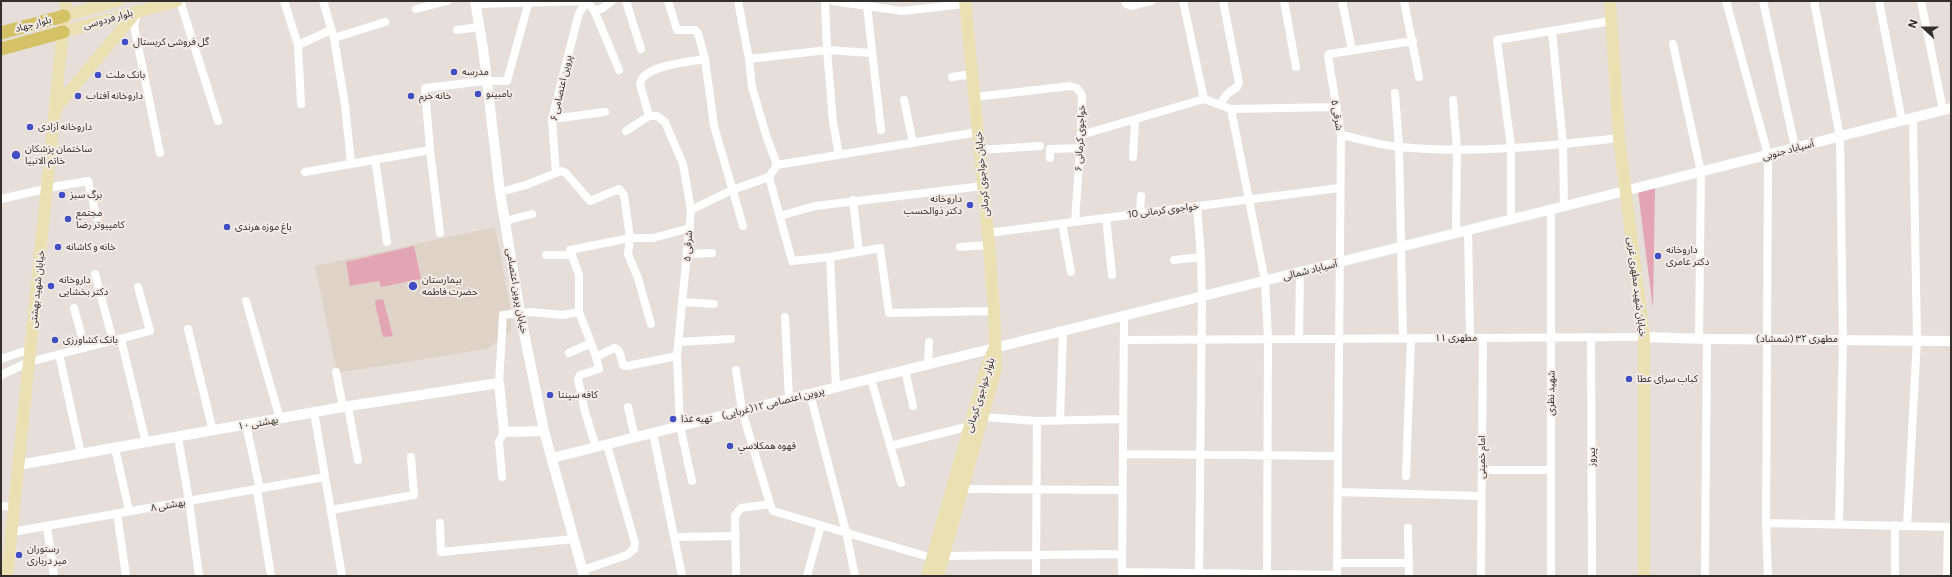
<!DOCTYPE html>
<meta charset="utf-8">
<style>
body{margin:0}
#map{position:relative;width:1952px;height:577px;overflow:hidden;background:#e6dfd9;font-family:Commissioner,sans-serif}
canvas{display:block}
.frame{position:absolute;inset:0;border:2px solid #322f2d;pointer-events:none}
.north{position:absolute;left:1904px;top:8px;width:40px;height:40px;-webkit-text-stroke:3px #f3ece6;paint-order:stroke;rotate:291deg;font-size:11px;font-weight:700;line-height:16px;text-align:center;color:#322f2d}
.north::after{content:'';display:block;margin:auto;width:14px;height:18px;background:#322f2d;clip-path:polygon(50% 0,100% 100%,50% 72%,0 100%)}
</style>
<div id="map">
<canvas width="1952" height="577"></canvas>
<div class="frame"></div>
<div class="north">N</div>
</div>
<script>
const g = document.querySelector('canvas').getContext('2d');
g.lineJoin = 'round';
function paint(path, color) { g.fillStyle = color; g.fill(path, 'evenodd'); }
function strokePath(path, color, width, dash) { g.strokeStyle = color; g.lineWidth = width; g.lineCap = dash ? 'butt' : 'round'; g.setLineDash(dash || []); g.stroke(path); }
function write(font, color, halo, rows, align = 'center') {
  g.font = font + ' Commissioner,"Noto Sans Arabic",sans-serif'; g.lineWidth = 4; g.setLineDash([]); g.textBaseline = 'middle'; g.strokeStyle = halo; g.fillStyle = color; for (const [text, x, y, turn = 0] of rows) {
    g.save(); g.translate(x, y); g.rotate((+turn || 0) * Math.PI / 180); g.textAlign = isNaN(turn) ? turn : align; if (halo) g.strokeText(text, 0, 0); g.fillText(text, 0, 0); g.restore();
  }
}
paint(new Path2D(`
 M495,227L510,305L511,331L487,349L337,373L315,266Z`), '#dfd3c8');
paint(new Path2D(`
 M1655,187L1653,309L1638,191Z
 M414,246L421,279L381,287L379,281L350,286L346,262Z
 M383,299L393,336L383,337L375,303L376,300Z`), '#e3a4b4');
strokePath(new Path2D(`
 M180,1L218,121
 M284,1L298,45L301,104
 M323,1L334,38L345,105L351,163
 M626,1L641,49
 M668,1L677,30H695L698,33L705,59L714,126L743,226
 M738,1L749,59L752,87L766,135L777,165
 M833,1L902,11L965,4
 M1125,1L1126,4L1132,6L1151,1
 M1183,1L1204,99
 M1284,1L1296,67
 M1342,1L1352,50
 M1404,1L1419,77
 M1726,1L1768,155L1766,523L1768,576
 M1763,1L1795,147
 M1814,1L1840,137L1843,339L1839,524
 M1879,1L1902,121
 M1921,1L1943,110
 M476,4L587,1
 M867,6L881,130
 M416,9L447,1
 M594,10L619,70
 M137,13L134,26L160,153
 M457,30L479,27
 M1552,31L1563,144L1564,207
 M334,38L385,22
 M1673,44L1701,172L1699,339
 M298,45L331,30
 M749,59L827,50L825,1
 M952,77L973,74
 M1395,93L1399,147L1403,338
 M975,97L1070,86L1077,88L1082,95L1081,135L1075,222
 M904,100L913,143
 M1453,100L1457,149L1456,233
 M1220,105C1224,96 1229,92 1237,87L1239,83L1223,1
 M1231,109L1265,281L1268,338L1267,576
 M552,119L605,112
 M626,131L649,116
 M1081,135L1204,99L1231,109L1337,107
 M1341,135C1360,139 1380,145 1400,147C1473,154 1548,146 1619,138
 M980,150L1040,146
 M839,155L833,122L827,50L871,53
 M1133,157L1135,120
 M1050,158V149L1080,148
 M375,159L387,242
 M305,172L430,150
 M556,173L561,171L566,173L590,201L619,189L624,195L630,238L628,254L638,278L651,324
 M769,177L792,261L830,257L880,248L889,313L994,311
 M769,177L777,165L978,132
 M500,192L526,185L556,173L552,119L579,13L587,1L594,10L601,9L612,1
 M1,199L58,186L88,181L97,219
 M853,200L859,252
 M1197,206L1201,257L1202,297L1199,576
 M691,210L732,190L769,177
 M1140,213L1141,196
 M780,216L815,206L983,186
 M1106,218L1112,275
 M1511,220V147L1497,40L1611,21
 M505,221L532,214
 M1062,223L1071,272
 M1468,230L1470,338
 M440,233L430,150L425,88L485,81H507L529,1
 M988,233L1339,188
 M960,247L989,245
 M688,254L712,253
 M546,255H572
 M830,257L836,388
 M1174,260L1201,257
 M95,274L113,341
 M246,301L280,419
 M683,302L714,304
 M74,308L85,348
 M579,312V275L570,250L630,238H653L690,228
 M785,317L789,399
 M188,329L213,431
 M1591,337L1592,576
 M1299,338L1300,272
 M121,339L146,443
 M1124,340L1644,337
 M678,342L731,339
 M591,343L596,357L599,369L580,375L578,379L585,412L596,447
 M59,354L81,454
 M596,357L614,348C621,349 621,359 623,365L627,366L677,356
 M1,359L31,349
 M928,365L929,342
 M736,370L742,411L770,504L741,508L735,516L736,576
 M905,370L913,406
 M336,372L343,407
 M1,375L29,362L150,331L138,287
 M871,379L901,483
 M499,383L503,315L530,312L563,315L579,312L591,343L569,353
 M810,394L846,532L855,576
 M348,407L358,460
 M628,407L635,438
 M314,412L342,576
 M983,417L1037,421L1123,419
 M1060,420L1063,331
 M246,425L260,489
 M653,433L682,576
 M178,437L189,501L199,576
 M890,446L970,426
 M115,448L129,511
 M1123,454L1338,456
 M1482,470H1550
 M1406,476L1411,338
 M502,477L499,442L504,432
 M692,481L680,426L677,356L691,210L683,164L665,122L657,116H649L640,84C643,65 689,62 705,59
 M963,489L1123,490
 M257,490L271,576
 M1338,492L1481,496
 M770,504L773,511L932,558
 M1,506L13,507
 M331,510L414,495L411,457
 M117,513L126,576
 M440,523L441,552L574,539
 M1766,523L1951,527
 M47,526L54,576
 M1907,526L1917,339L1913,118
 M1408,528L1409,576
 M12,532L325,477
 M674,537L736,536
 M944,556L1122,554
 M1338,563H1409
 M583,570L627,555L634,549L635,543L607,445
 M1122,572L1337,575
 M807,576L821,525
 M1036,576L1037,421
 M1122,576L1124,316
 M1337,576L1341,135L1328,56L1329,54L1413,41
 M1481,576L1483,338
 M1551,576V210
 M1705,576L1707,339
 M1895,576V525
 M1947,576L1948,527`), '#fff', 8);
strokePath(new Path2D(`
 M475,1L483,48L500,192L520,313L544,431L584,576
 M1644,337L1707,339L1951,341
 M552,458L1613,194L1951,108
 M18,465L343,407L499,383L504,432L544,431`), '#fff', 10);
strokePath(new Path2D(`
 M1610,1L1619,138L1644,337V576
 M64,16L118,1
 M63,32L177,1
 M55,109L137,11
 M7,576L66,1
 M927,576L987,366L994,349
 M938,576L996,369L994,311L989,245L965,1`), '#eae0b2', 12);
strokePath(new Path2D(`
 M1,33L64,16
 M1,49L63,32`), '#d5c166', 13);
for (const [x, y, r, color] of [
 [125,42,4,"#414fc3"],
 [454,72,4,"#414fc3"],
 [98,75,4,"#414fc3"],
 [478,94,4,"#414fc3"],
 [78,96,4,"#414fc3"],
 [411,96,4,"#414fc3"],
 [30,127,4,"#414fc3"],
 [16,155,5,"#414fc3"],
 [62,195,4,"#414fc3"],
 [970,205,4,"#414fc3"],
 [68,219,4,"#414fc3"],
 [227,227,4,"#414fc3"],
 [58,247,4,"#414fc3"],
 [1658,256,4,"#414fc3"],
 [51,286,4,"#414fc3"],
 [413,286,5,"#414fc3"],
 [55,340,4,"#414fc3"],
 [1629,379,4,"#414fc3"],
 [550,395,4,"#414fc3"],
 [673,419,4,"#414fc3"],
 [730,446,4,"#414fc3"],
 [19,555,4,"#414fc3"]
]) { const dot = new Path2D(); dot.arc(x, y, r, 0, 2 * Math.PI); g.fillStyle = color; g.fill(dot); strokePath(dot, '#f3ece6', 1.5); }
write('10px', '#322f2d', '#f3ece6', [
 ["بلوار فردوسی",108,19,-15],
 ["بلوار جهاد",33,24,-15],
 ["پروین اعتصامی ۶",561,88,-77],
 ["شرقی ۵",1337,115,81],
 ["خواجوی کرمانی ۶",1080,138,-87],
 ["آسیاباد جنوبی",1788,150,-15],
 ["خیابان خواجوی کرمانی",982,174,-95],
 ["خواجوی کرمانی 10",1163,210,-7],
 ["شرقی ۵",688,246,-86],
 ["آسیاباد شمالی",1310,270,-14],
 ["خیابان شهید مطهری غربی",1637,287,83],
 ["خیابان شهید بهشتی",37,289,-84],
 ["خیابان پروین اعتصامی",517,291,80],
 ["مطهری ۱۱",1456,338],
 ["مطهری ۳۲ (شمشاد)",1797,339],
 ["شهید نظری",1551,393,-89],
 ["بلوار خواجوی کرمانی",980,395,-73],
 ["پروین اعتصامی ۱۲(غربایی)",773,403,-14],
 ["بهشتی ۱۰",258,423,-10],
 ["امام خمینی",1482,457,-90],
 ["پیروز",1592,457,-90],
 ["بهشتی ۸",168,505,-10]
]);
write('10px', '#322f2d', '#f3ece6', [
 ["گل فروشی کریستال",133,42],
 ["مدرسه",462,72],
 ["بانک ملت",106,75],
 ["بامبینو",486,94],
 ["داروخانه آفتاب",86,96],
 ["خانه خرم",419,96],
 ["داروخانه آزادی",38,127],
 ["ساختمان پزشکان",25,149],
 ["خاتم الانبیا",25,161],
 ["برگ سبز",70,195],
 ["داروخانه",962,199,"right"],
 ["دکتر ذوالحسب",962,211,"right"],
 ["مجتمع",76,213],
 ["کامپیوتر رضا",76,225],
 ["باغ موزه هرندی",235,227],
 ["خانه و کاشانه",66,247],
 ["داروخانه",1666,250],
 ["دکتر عامری",1666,262],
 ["داروخانه",59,280],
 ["دکتر بخشایی",59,292],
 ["بیمارستان",422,280],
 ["حضرت فاطمه",422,292],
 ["بانک کشاورزی",63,340],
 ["کباب سرای عطا",1637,379],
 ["کافه سپنتا",558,395],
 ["تهیه غذا",681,419],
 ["قهوه همكلاسي",738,446],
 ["رستوران",27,549],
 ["میر درباری",27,561]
], 'left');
</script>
